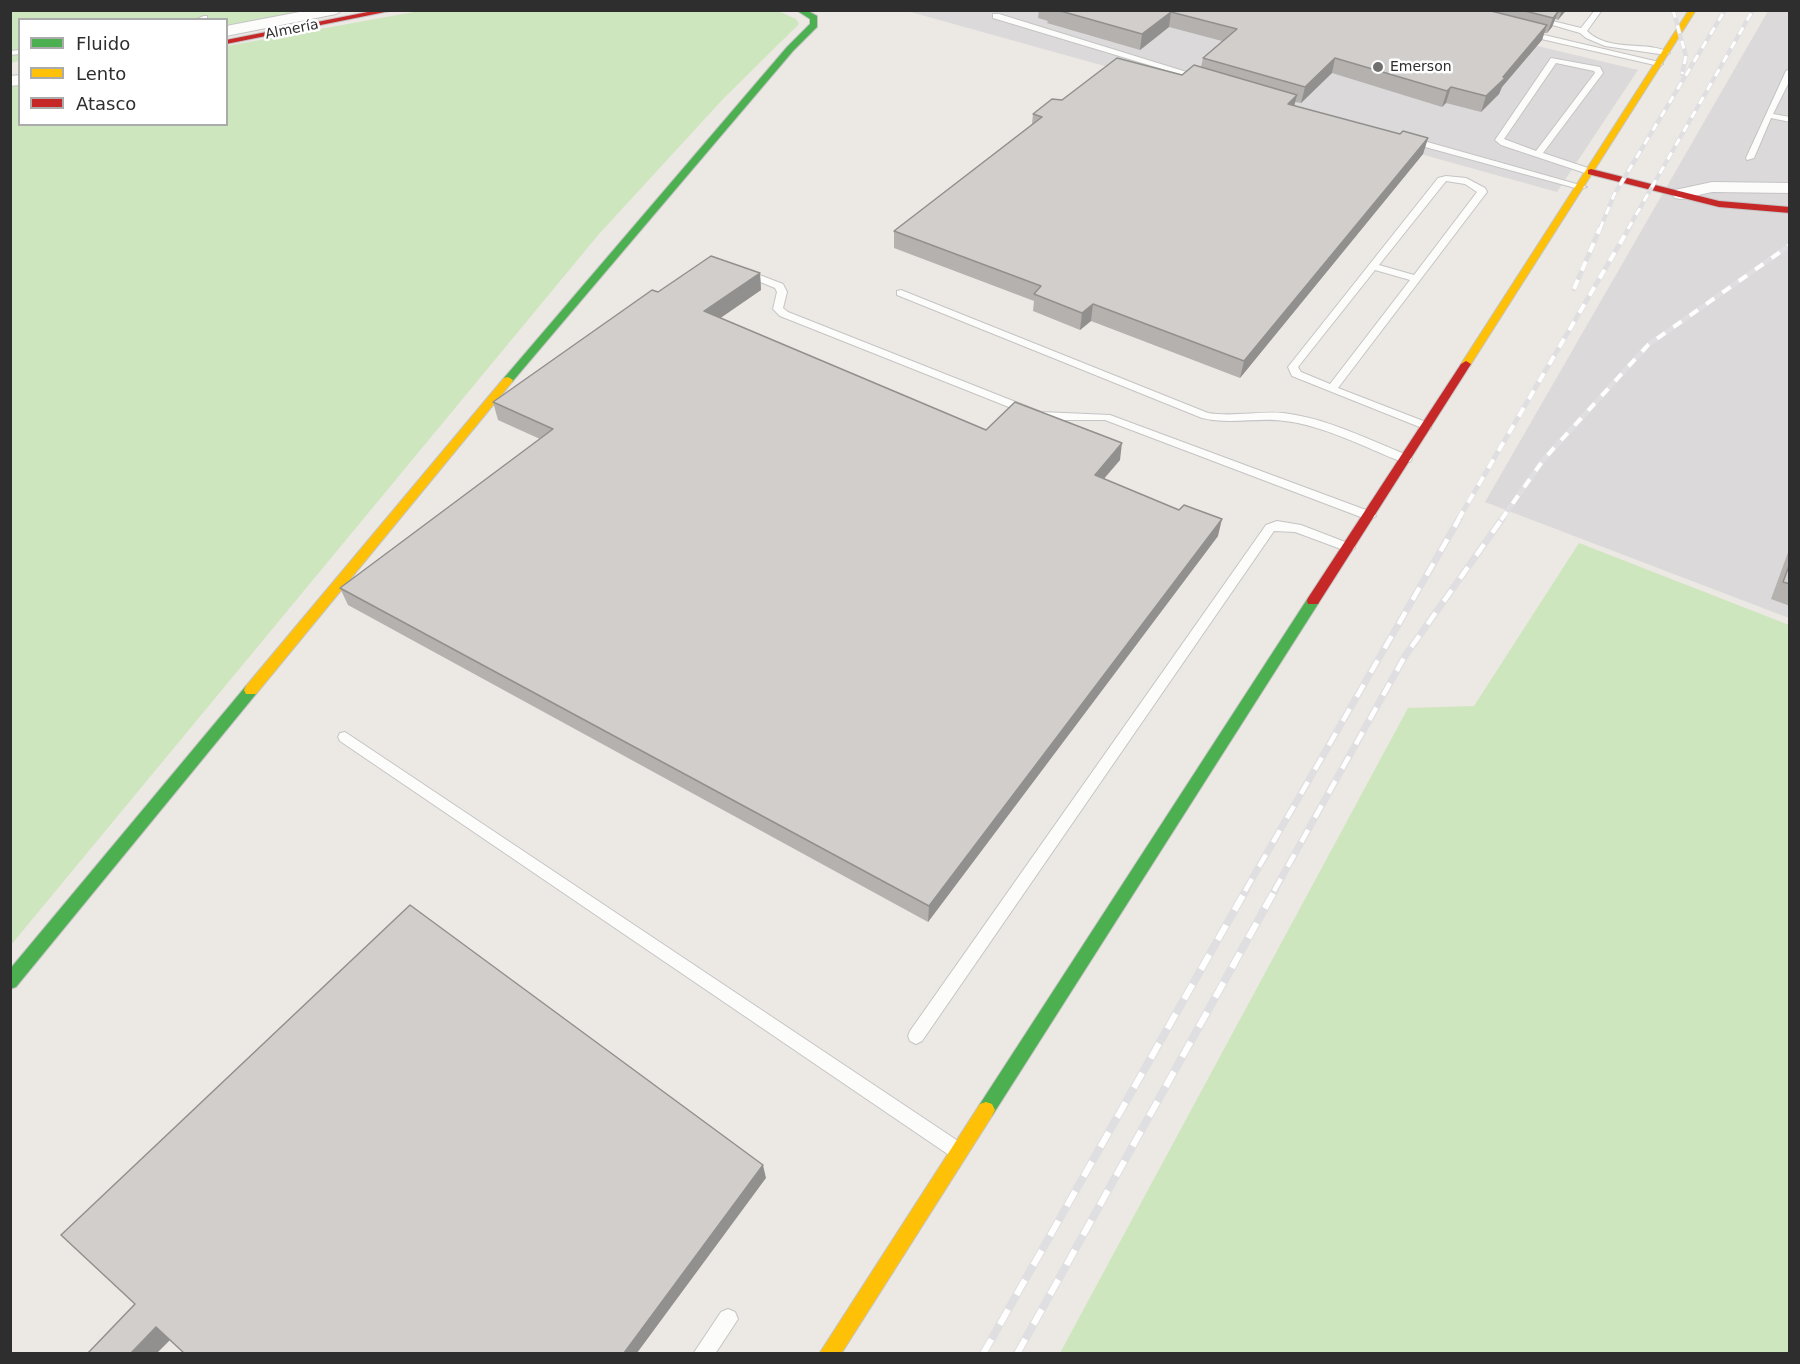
<!DOCTYPE html>
<meta charset="utf-8">
<style>
body{margin:0}
#map{position:relative;width:1800px;height:1364px;overflow:hidden;background:#ece8e4;font-family:"DejaVu Sans",sans-serif}
canvas{display:block}
.frame{position:absolute;inset:0;border:12px solid #2e2e2e;pointer-events:none}
.legend{position:absolute;left:18px;top:18px;width:210px;height:108px;box-sizing:border-box;background:#fff;border:2px solid #ababab;margin:0;padding:8px 10px;list-style:none;font-size:18px;color:#2e2e2e}
.legend li{display:flex;align-items:center;gap:12px;height:30px}
.legend b{width:30px;border:2px solid #ababab}
</style>
<div id="map">
<canvas width="1800" height="1364"></canvas>
<div class="frame"></div>
<ul class="legend">
<li><b style="height:8px;background:#4caf50"></b>Fluido</li>
<li><b style="height:8px;background:#ffc107"></b>Lento</li>
<li><b style="height:8px;background:#c62828"></b>Atasco</li>
</ul>
</div>
<script>
const g = document.querySelector('canvas').getContext('2d');
g.lineJoin = 'round';
function paint(path, color) { g.fillStyle = color; g.fill(path, 'evenodd'); }
function strokePath(path, color, width, dash) { g.strokeStyle = color; g.lineWidth = width; g.lineCap = dash ? 'butt' : 'round'; g.setLineDash(dash || []); g.stroke(path); }
function write(font, color, halo, rows, align = 'center') {
  g.font = font + ' "DejaVu Sans",sans-serif'; g.lineWidth = 5; g.setLineDash([]); g.textBaseline = 'middle'; g.strokeStyle = halo; g.fillStyle = color; for (const [text, x, y, turn = 0] of rows) {
    g.save(); g.translate(x, y); g.rotate((+turn || 0) * Math.PI / 180); g.textAlign = isNaN(turn) ? turn : align; if (halo) g.strokeText(text, 0, 0); g.fillText(text, 0, 0); g.restore();
  }
}
paint(new Path2D(`
 M907,11H1391L1638,70L1557,192Z
 M1768,11H1789V618L1485,502Z`), '#dcd9db');
paint(new Path2D(`
 M776,10L796,19L799,24L724,98L599,234L11,945V86L19,84L20,124H226L227,46L419,11Z
 M11,11H306L227,25L226,20H20L19,61L11,63Z
 M1579,543L1789,625V1353H1060L1408,708L1474,706Z`), '#cee6be');
const lane = new Path2D(`
 M1595,10H1602L1587,31C1609,53 1649,40 1670,53L1666,55L1605,46L1586,38L1580,33L1532,19L1536,17L1581,28Z
 M993,14H999L1206,78L1199,80L993,18Z
 M204,16H207V20H194Z
 M1527,31L1659,62L1663,64L1659,66L1524,35V31Z
 M20,50V54L10,55V51Z
 M1551,58L1600,67L1603,73L1543,153L1594,170V174H1588L1501,145L1495,140ZM1556,63L1594,71L1595,73L1536,151L1504,139Z
 M1790,69V80L1773,114L1790,117V122L1771,118L1754,158L1747,160L1746,158L1786,71Z
 M1407,138H1413L1587,187L1579,189L1407,142Z
 M1446,176L1466,178L1485,188L1487,192L1338,388L1431,424V428L1427,430L1292,376L1288,367L1438,178ZM1446,181L1465,184L1477,192L1414,275L1379,265ZM1375,270L1410,280L1330,384L1301,372L1298,367Z
 M744,269L783,284L787,292L783,308L788,312L1041,412L1110,415L1374,513L1376,516L1370,520L1366,519L1105,420H1047L1034,417L780,316L773,309L777,292L775,288L741,274V270Z
 M901,290L1208,413C1233,417 1258,411 1283,413C1327,418 1369,440 1410,456L1412,459L1410,462H1402C1364,447 1325,426 1285,421C1257,417 1230,425 1202,418L897,295V291Z
 M1277,521L1301,525L1353,545L1355,548L1349,552L1295,532L1274,531L922,1041L916,1044L910,1041L908,1036L910,1031L1266,525Z
 M345,732L961,1143L964,1149L961,1155L955,1158L949,1155L340,741L338,737L340,733Z
 M728,1309L735,1312L738,1319L715,1354H693L721,1312Z`);
const street = new Path2D(`
 M310,10H343L336,14L226,36V26Z
 M20,75V85L10,86V76Z
 M1712,182L1790,183V193L1712,192L1681,199L1675,198L1672,194L1675,190Z`);
const fast = new Path2D(`
 M796,10H806L817,16V27L793,51L512,382H504V378L787,47L810,24V19Z
 M1313,596L1318,598L1319,601L1318,604L992,1116L986,1118L980,1116L977,1110L980,1104L1308,598Z
 M251,685L256,686L258,690L256,694L16,987L10,989V969L246,686Z`);
const slow = new Path2D(`
 M1689,10H1696L1471,364L1470,366H1462L1461,364Z
 M508,377L513,380L512,382L256,694H246L244,690L246,686L504,378Z
 M986,1102L992,1104L995,1110L992,1116L841,1354H819L980,1104Z`);
const jam = new Path2D(`
 M378,10H395L226,44V40Z
 M1591,169L1719,201L1790,207V213L1719,207L1588,174V170Z
 M1466,361L1471,364L1318,604H1308L1307,601L1308,598L1461,364Z`);
strokePath(lane, '#c5c4c5', 2);
strokePath(street, '#c5c4c5', 2);
strokePath(fast, '#c5c4c5', 2);
strokePath(slow, '#c5c4c5', 2);
strokePath(jam, '#c5c4c5', 2);
paint(lane, '#fcfcfb');
paint(street, '#fcfcfb');
paint(fast, '#4caf50');
paint(slow, '#ffc107');
paint(jam, '#c62828');
const railFar3 = new Path2D(`
 M1673,10L1686,56L1682,74
 M1600,229L1614,195L1725,10
 M1628,229L1753,10`);
const railFar2 = new Path2D(`
 M1574,289L1600,228
 M1458,520L1629,228
 M1501,520L1544,459L1648,345L1790,245`);
const railFar1 = new Path2D(`
 M1245,891L1459,519
 M1274,891L1405,656L1502,519`);
const rail = new Path2D(`
 M983,1354L1246,890
 M1017,1354L1275,890`);
strokePath(railFar3, '#dfdfe1', 4.5);
strokePath(railFar2, '#dfdfe1', 5);
strokePath(railFar1, '#dfdfe1', 7);
strokePath(rail, '#dfdfe1', 8);
strokePath(railFar3, '#fff', 3, [8]);
strokePath(railFar2, '#fff', 4, [10]);
strokePath(railFar1, '#fff', 4.5, [14]);
strokePath(rail, '#fff', 6, [17]);
paint(new Path2D(`
 M1039,10H1575L1574,12L1566,11L1558,20L1555,19L1552,27L1547,33H1544L1542,40L1502,87L1499,94L1481,112L1446,103L1442,107L1332,73L1301,103L1295,102L1294,106L1400,134L1428,138L1423,154L1240,378L1091,321L1080,330L1033,311L1034,301L894,248V231L1032,124L1033,114L1062,100L1182,75L1201,67L1203,58L1222,41L1169,27L1140,50L1047,23L1048,21L1038,18Z
 M760,273L761,290L720,318L986,430L1120,460L1104,479L1218,536L928,922L348,605L340,588L540,439L498,420L493,402Z
 M1790,547V606L1771,599Z`), '#b4b1af');
paint(new Path2D(`
 M1562,10H1566L1558,20Z
 M1171,12L1169,27L1140,50L1142,34Z
 M1558,12L1552,27L1547,33L1553,18Z
 M1547,25L1542,40L1502,87L1499,94L1481,112L1486,96Z
 M1335,58L1332,73L1301,103L1305,87Z
 M1451,87L1446,103L1442,107L1447,91Z
 M1297,95L1293,111L1288,104Z
 M1428,138L1423,154L1240,378L1244,361Z
 M760,273L761,290L706,328L704,311Z
 M1093,304L1091,321L1080,330L1082,313Z
 M1122,443L1120,460L1092,492L1095,475Z
 M1222,519L1218,536L928,922L929,906Z
 M763,1165L766,1178L637,1353H624Z
 M156,1327L172,1338L157,1353H131Z`), '#92908e');
const building = new Path2D(`
 M1057,10H1487L1547,25L1503,77L1505,78L1486,96L1451,87L1447,91L1335,58L1305,87L1203,58L1237,29L1171,12L1142,34Z
 M1521,10H1551L1558,12L1553,18Z
 M1117,58L1182,75L1194,65L1297,95L1288,104L1400,134L1403,131L1428,138L1244,361L1093,304L1082,313L1034,294L1041,286L894,231L1042,117L1033,114L1052,99L1062,100Z
 M711,256L760,273L704,311L986,430L1015,402L1122,443L1095,475L1179,510L1184,505L1222,519L929,906L340,588L553,429L493,402L652,290L658,292Z
 M1790,563V584L1783,582Z
 M410,905L763,1165L624,1353H184L156,1327L131,1353H88L135,1304L61,1235Z`);
paint(building, '#d1cecb');
strokePath(building, '#92908e', 1.5);
for (const [x, y, r, color] of [
 [1378,67,6,"#706f6e"]
]) { const dot = new Path2D(); dot.arc(x, y, r, 0, 2 * Math.PI); g.fillStyle = color; g.fill(dot); strokePath(dot, '#fff', 2); }
write('14px', '#2e2e2e', '#fff', [
 ["Almería",292,30,-11]
]);
write('14px', '#2e2e2e', '#fff', [
 ["Emerson",1390,67]
], 'left');
</script>
